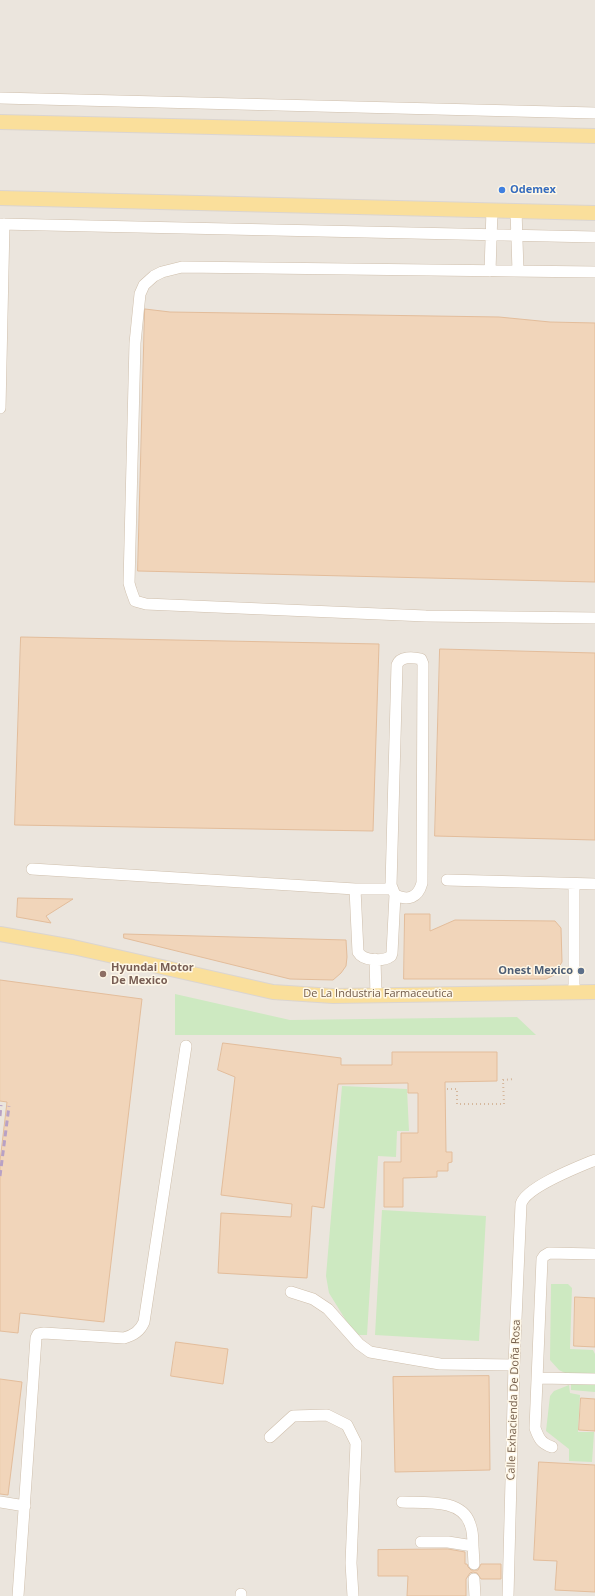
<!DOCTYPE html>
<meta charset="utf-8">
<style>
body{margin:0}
canvas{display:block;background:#fcf4e2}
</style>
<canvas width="595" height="1596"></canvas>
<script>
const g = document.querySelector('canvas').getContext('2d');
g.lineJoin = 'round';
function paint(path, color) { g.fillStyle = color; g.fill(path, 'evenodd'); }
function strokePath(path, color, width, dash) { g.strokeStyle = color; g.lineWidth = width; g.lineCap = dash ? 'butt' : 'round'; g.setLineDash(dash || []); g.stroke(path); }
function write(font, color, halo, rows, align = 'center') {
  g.font = font + ' "Open Sans",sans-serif'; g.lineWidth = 3; g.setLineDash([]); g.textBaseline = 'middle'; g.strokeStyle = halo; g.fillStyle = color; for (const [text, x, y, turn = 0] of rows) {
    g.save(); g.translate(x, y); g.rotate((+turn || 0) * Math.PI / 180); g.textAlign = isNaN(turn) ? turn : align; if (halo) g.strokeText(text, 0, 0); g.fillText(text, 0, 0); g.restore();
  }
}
paint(new Path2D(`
 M0,0H595V1596H0Z`), '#ebe5dd');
paint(new Path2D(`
 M175,994L290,1020L517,1017L536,1035H175Z
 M342,1086L407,1089L409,1131H397L396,1157L378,1156L367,1335H355L329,1293L326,1276Z
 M382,1210L486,1216L479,1341L375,1335Z
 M551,1284H568L572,1288L570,1349L593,1350L595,1354V1392L571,1390V1376L559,1370L550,1360Z
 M569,1385L570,1393L580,1395L578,1432H594L592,1462L569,1461V1449L546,1431L550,1396L554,1391Z`), '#cde9c1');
const building = new Path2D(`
 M145,309L170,312L499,317L550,322L595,323V582L138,571Z
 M21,637L379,644L373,831L15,825Z
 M440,649L595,653V840L435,836Z
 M18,898L73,899L46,916L51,923L17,917Z
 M405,914H430V931L455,920L555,921L561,928L562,962L554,975L546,979H404Z
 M124,934L346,940L347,957L346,966L341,973L333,980L290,979L124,938Z
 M0,980L142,999L104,1322L20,1313L18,1333L0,1331V1161L7,1102L0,1101Z
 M223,1043L341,1058V1065H392V1052H497V1081L445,1082L446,1152H452V1162L448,1163V1171H437V1177L403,1178V1207H384V1162H401V1133H418V1093H408V1083L338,1084L324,1208L312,1206L307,1278L218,1273L221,1213L291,1217L292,1204L221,1195L235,1077L218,1070Z
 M575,1297L595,1298V1347L574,1346Z
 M176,1342L228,1349L223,1384L171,1376Z
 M489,1376L490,1470L395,1472L393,1377Z
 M0,1379L22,1382L8,1495L0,1494Z
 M581,1398L595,1399V1431L579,1430Z
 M539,1462L595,1465V1592L555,1590L557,1561L534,1560Z
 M448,1549L465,1552V1564H467L468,1567L471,1570H478L481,1564H501V1579H481L477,1573L473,1572L470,1573L466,1579V1596H407L408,1576H378V1550Z`);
paint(building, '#f1d5ba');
strokePath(building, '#e3bd9b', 1);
const minor = new Path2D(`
 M0,98L595,113
 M516,210L518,271
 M0,224L595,237
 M490,271L492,210
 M595,272L182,267L162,272L154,276L144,285L140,294L135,343L129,583L131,590L135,601L146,604L426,616L595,618
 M0,408L4,224
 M32,869L355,889
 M447,880L595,884
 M574,884V991
 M392,889H355L358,952C363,961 383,962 391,956L392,953L395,895L391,885L397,665C400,656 413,657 421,659L423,664L422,883C418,898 408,901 395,895
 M375,959L376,995
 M291,1292L313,1299L328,1309L359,1344L370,1352L440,1364L514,1365
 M538,1378L595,1379
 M270,1437L293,1416L327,1415L347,1425L356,1443L351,1563L353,1596
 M552,1447C541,1443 539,1439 535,1428L542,1259L544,1256L549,1253L595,1254
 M0,1502L25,1506
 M402,1502C423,1503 462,1498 470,1524C473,1531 473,1538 473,1546L448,1542H421
 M473,1546L474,1564
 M474,1579L475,1596
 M241,1594V1596
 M18,1596L36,1338L38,1334L44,1333L124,1338C134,1335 140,1331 144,1322L186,1046
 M508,1596L514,1365L521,1204C526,1187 578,1167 595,1160`);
const major = new Path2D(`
 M0,122L595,136
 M0,198L595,213
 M0,934L73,947L273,992L333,996L595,992`);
strokePath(minor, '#cfbfac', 12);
strokePath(major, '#dbd5d0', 16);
strokePath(new Path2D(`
 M447,1089H457V1104H504L503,1080L514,1079`), '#d5b89d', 2, [1, 3]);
strokePath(minor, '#fff', 11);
strokePath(major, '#fadf9b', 14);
strokePath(new Path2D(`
 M0,1116L1,1105
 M0,1176L9,1106`), '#b8a1c5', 3, [6, 4]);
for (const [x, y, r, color] of [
 [502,190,4,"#3f7fe0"],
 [581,971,4,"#5c6f8a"],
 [103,974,4,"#8d6e63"]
]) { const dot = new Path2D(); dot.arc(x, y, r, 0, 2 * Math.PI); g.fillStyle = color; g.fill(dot); strokePath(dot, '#fff8e8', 1.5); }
write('bold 11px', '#366cbe', '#fff8e8', [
 ["Odemex",510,190]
], 'left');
write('bold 11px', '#785e54', '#fff8e8', [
 ["Hyundai Motor",111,968],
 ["De Mexico",111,981]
], 'left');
write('bold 11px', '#4e5e75', '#fff8e8', [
 ["Onest Mexico",573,971]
], 'right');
write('11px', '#735c49', '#fff8e8', [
 ["De La Industria Farmaceutica",378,994],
 ["Calle Exhacienda De Doña Rosa",514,1400,-88]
]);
</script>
